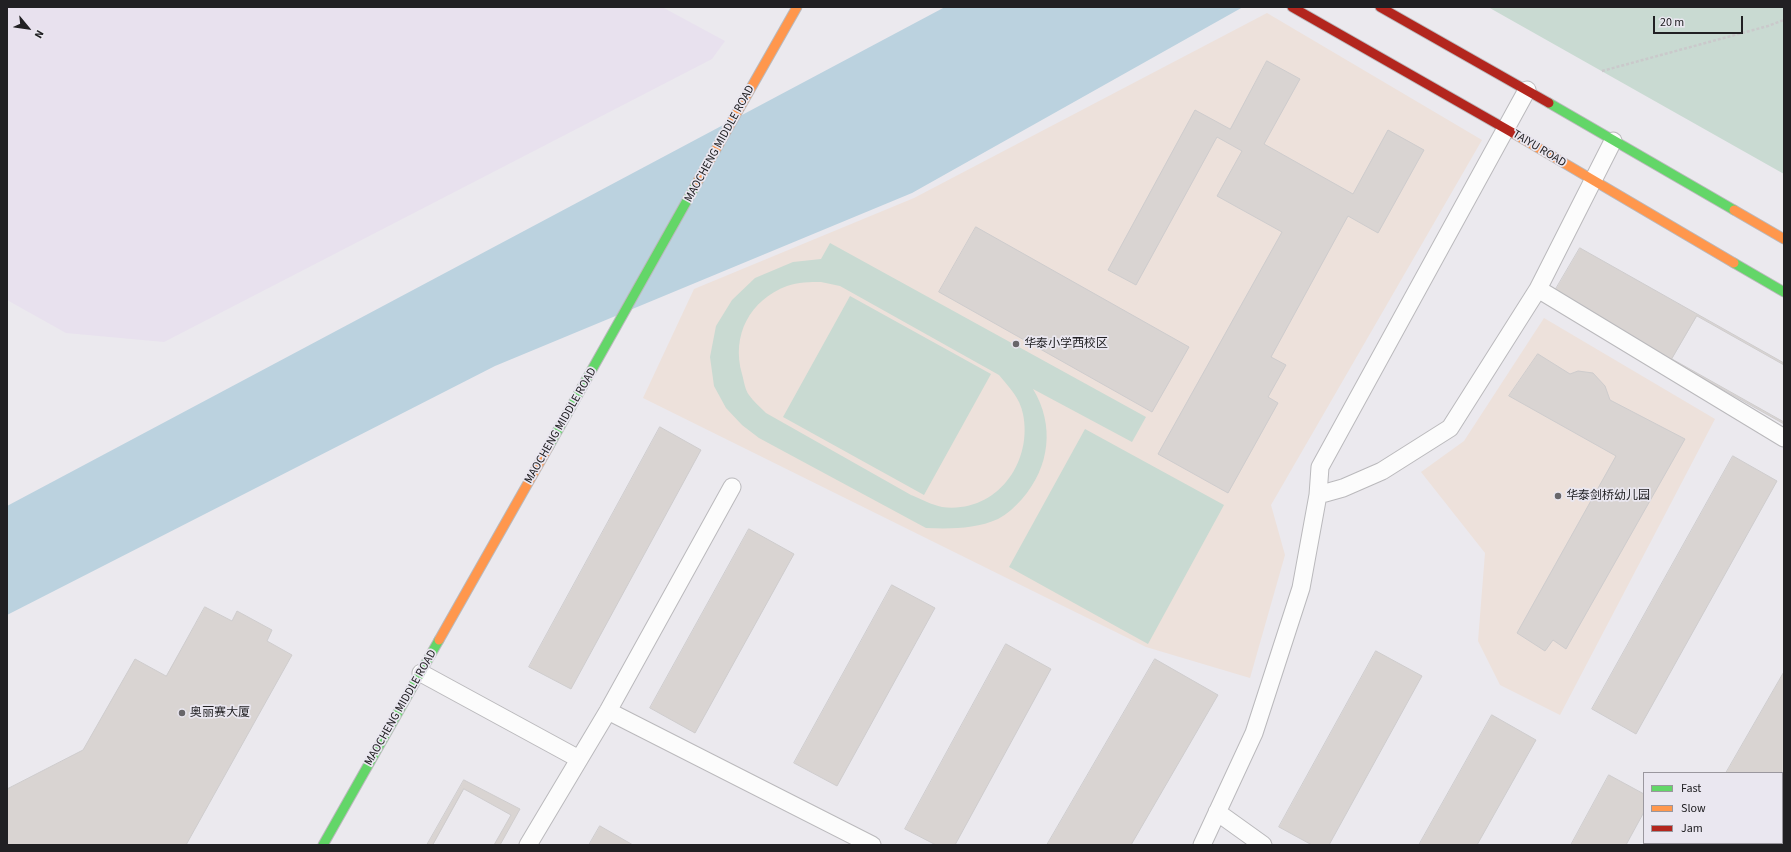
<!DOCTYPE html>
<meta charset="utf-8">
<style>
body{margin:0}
#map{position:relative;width:1791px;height:852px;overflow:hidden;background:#ebe9ee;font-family:"Source Sans 3",sans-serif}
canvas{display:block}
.frame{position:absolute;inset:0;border:8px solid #212023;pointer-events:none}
.legend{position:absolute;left:1643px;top:772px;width:140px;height:72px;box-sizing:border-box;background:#eae7f0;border:1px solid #9a979e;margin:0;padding:5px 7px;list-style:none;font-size:12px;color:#212023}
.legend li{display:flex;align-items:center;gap:8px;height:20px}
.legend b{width:20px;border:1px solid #9a979e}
.north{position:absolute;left:8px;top:8px;width:40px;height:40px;-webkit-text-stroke:3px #eae7f0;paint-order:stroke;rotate:119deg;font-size:11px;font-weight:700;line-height:16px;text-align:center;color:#212023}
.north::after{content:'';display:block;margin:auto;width:14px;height:18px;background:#212023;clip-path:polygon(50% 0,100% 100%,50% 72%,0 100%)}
.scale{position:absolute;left:1653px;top:16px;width:90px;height:18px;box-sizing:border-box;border:2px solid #212023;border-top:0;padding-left:5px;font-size:12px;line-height:14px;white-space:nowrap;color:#212023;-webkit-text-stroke:3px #eae7f0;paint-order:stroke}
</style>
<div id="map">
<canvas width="1791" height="852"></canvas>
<div class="frame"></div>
<ul class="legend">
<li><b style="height:5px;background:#63d668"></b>Fast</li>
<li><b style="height:5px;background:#ff974d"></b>Slow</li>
<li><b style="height:5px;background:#b3261e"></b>Jam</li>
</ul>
<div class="north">N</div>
<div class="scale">20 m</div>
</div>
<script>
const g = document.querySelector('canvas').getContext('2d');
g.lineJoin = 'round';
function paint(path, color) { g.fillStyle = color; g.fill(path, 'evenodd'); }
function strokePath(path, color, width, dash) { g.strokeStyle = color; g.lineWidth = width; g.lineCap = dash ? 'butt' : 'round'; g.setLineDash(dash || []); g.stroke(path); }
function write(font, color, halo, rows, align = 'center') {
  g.font = font + ' "Source Sans 3","Noto Sans SC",sans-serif'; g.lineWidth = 3.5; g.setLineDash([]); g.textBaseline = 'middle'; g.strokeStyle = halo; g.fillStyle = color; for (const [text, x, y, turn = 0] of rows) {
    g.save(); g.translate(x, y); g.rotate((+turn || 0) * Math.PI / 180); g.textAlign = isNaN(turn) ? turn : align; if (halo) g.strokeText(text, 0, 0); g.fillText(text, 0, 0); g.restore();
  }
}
paint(new Path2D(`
 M7,7H662L725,41L712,59L164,342L66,333L7,300Z`), '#e8e1ee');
paint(new Path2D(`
 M1267,13L1482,140L1271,505L1285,555L1250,678L1146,647L643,398L694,289L914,198Z
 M1544,318L1715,419L1560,715L1500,685L1478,641L1485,553L1421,472L1464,441Z`), '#ede1db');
paint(new Path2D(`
 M1488,7H1784V174Z
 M830,243L1146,417L1132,442L1033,389C1055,425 1050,467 1022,499C1015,507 1007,514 998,519C976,529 950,529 926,528L759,438L742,425L726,408L714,386L710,357L716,326L732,300L755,278L793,262L821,259ZM821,282L840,286L999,375C1009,387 1020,398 1023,414C1033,463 996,514 942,507C932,505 921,499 911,495L766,413C760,407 753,401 749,395C745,390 744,381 742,374C731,335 750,300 787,286C798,282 810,282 821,282Z
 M850,296L991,374L924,495L783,417Z
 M1085,429L1224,505L1148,644L1009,567Z`), '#c9dad2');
paint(new Path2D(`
 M945,7H1243L912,193L495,366L7,615V506Z`), '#bbd2df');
const building = new Path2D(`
 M1267,61L1300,79L1264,144L1353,194L1388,130L1424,150L1378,233L1348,216L1271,357L1286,365L1268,397L1278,403L1228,493L1158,454L1282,232L1217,196L1242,151L1217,137L1136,285L1108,270L1195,110L1230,129Z
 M976,227L1189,347L1152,412L939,292Z
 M1580,248L1784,363V424L1553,294Z
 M1697,316L1784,365V422L1672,359Z
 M1538,354L1570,374L1578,371L1593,373L1605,386L1610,400L1685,439L1566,649L1553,640L1545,651L1517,633L1616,456L1509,396Z
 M660,427L701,450L571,689L529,667Z
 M1733,456L1777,481L1636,734L1592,709Z
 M749,529L794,554L695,733L650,708Z
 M892,585L935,608L837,786L794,763Z
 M205,607L232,621L237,611L272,630L267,641L292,655L186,845H7V789L83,750L135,659L166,676Z
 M1006,644L1051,669L955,845H936L905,829Z
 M1376,651L1422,676L1329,845H1312L1279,827Z
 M1155,659L1218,695L1131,845H1047Z
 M1784,672V775L1782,779V773H1726Z
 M1492,715L1536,740L1477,845H1419Z
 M1609,775L1644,794V812L1626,845H1571Z
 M464,780L520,809L500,845H427Z
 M464,789L511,815L494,845H433Z
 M600,826L633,845H589Z
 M1721,843H1734L1738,845H1720Z`);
paint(building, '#d9d4d2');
strokePath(building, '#cecccd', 1);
const lane = new Path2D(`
 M1527,90L1320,467L1318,495L1343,488L1382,471L1450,428L1538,289L1784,438
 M1538,289L1613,141
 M421,673L579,759
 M608,711L872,845
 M1217,812L1263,845
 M528,845L608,711L732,487
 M1202,845L1254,733L1301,588L1318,495`);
const fast = new Path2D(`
 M1549,103L1734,210
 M1734,263L1784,292
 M549,446L698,181
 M323,845L439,640`);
const slow = new Path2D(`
 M1513,133L1734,263
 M698,181L797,7
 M1734,210L1784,239
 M439,640L549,446`);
const jam = new Path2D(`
 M1292,7L1513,133
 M1380,7L1549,103`);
strokePath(lane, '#bab9bc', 19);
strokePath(fast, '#bab9bc', 11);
strokePath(slow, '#bab9bc', 11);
strokePath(jam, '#bab9bc', 11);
strokePath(new Path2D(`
 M1602,71L1768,26L1784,20`), '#cac9cb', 2.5, [3, 2]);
strokePath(lane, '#fcfcfc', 17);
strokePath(fast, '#63d668', 9);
strokePath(slow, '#ff974d', 9);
strokePath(jam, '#b3261e', 9);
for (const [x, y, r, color] of [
 [1016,344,4,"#68666a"],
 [1558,496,4,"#68666a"],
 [182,713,4,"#68666a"]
]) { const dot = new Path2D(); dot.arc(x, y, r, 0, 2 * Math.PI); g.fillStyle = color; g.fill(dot); strokePath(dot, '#eae7f0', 1.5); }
write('12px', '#212023', '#eae7f0', [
 ["MAOCHENG MIDDLE ROAD",720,144,-61],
 ["TAIYU ROAD",1539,149,31],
 ["MAOCHENG MIDDLE ROAD",561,426,-60],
 ["MAOCHENG MIDDLE ROAD",401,708,-60]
]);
write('12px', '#212023', '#eae7f0', [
 ["华泰小学西校区",1024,344],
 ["华泰剑桥幼儿园",1566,496],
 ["奥丽赛大厦",190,713]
], 'left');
</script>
